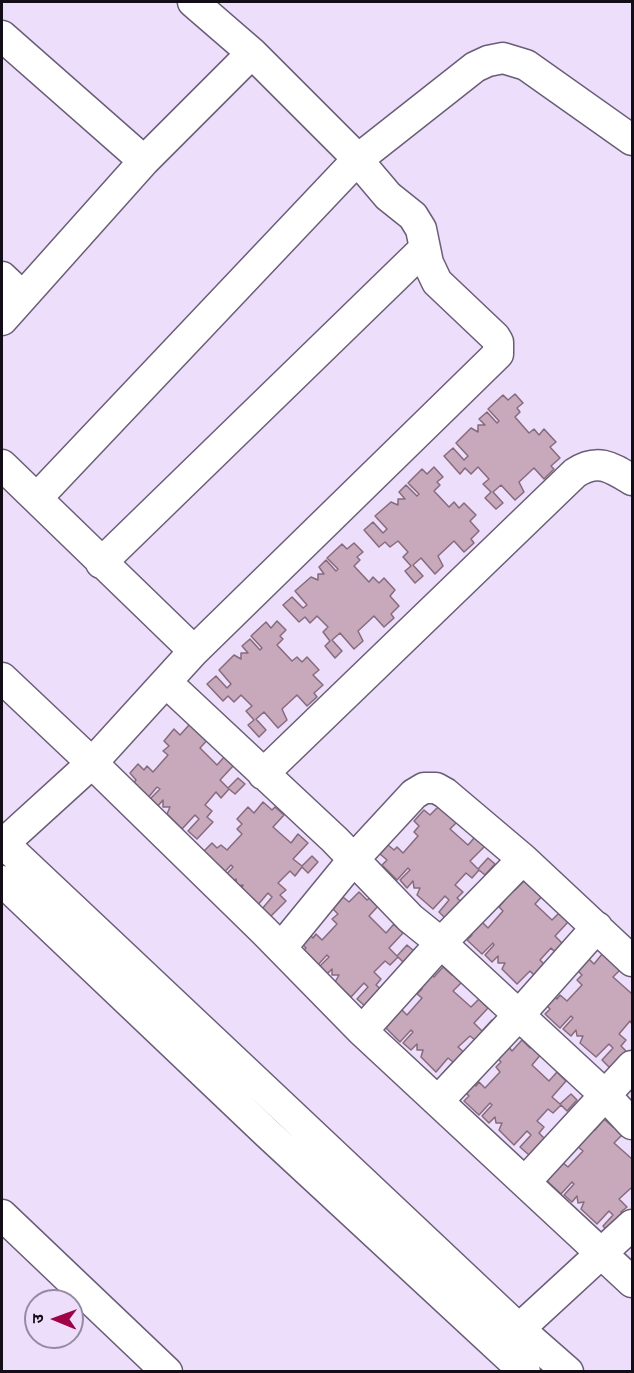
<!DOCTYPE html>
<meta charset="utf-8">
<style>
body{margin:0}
#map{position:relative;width:634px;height:1373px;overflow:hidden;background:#eddefb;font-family:Signika,"Noto Sans Devanagari",sans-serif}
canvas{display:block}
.frame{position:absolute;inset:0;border:3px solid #120d17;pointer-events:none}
.north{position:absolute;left:24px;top:1289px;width:60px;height:60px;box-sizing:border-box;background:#eddefb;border:2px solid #958aa0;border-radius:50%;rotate:271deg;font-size:16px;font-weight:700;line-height:24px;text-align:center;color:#120d17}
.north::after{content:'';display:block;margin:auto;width:21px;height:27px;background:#9f0246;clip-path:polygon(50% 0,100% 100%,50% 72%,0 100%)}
</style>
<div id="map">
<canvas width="634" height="1373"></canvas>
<div class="frame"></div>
<div class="north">उ</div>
</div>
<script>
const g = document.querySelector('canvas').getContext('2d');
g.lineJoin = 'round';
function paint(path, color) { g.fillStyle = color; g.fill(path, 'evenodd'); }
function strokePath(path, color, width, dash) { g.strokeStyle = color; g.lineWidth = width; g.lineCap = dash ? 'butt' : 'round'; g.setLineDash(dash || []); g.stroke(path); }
const building = new Path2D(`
 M515,394L523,403L517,408L520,412L515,417L529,433L534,429L539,435L544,429L556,442L550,447L560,458L551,466L554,469L544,479L534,468L519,482L524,492L515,500L501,485L493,492L503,503L496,509L485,498L491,492L483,484L489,479L478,467L471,474L465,468L460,474L444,456L453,448L464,460L468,456L456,443L471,428L478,432V425H485L479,419L487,412L497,423L499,421L488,409L503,395L508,400Z
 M434,467L443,477L437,482L440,485L434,491L449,507L454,502L459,508L464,503L476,515L470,521L479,531L471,539L474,543L464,552L454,541L438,556L443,566L435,574L421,558L413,565L423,576L415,583L405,571L411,566L403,557L408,552L398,541L390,547L385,542L379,547L364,530L373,522L383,533L387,529L375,516L391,502L398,505V499H405L399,492L406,485L417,496L419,494L408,483L422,469L427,474Z
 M354,543L363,552L357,557L360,560L354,566L369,582L373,577L379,583L384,578L395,590L390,596L399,606L391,614L394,618L384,627L374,616L358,631L363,641L354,649L340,633L332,640L342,651L335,658L325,646L330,641L323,632L328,627L317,616L310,623L305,617L299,622L283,605L292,597L303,608L307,605L295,591L311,577L318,580V574H324L319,567L326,560L336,571L338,569L327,558L342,544L347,549Z
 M277,621L286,630L280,636L283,639L277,645L292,661L297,657L302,662L307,657L319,670L313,675L323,685L314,693L317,697L307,706L297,695L282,709L287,720L278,728L264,712L256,719L266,730L259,737L248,725L254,720L246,711L252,706L241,695L234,702L228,696L223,701L207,684L216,676L227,688L231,684L219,670L234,655L241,659V653H248L242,646L250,639L260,650L262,648L251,636L266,622L271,628Z
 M190,724L210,737L200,748L217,765L225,756L234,765L220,780L228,788L238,778L245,784L235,794L229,789L221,798L216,792L205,805L212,811L207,817L213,822L197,839L188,831L199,819L195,815L182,829L167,814L170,807H163V800L157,807L149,800L160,789L157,787L147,799L132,785L136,780L130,773L138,764L144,770L147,766L153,772L168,755L163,751L169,746L164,741L174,729L180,735Z
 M263,802L272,810L275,807L284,815L273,827L291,843L298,834L308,843L293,859L302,866L312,856L318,862L308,873L302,867L295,876L290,871L278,883L286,890L280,895L286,901L270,917L262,909L272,897L268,893L256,907L240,892L243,885L237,886L236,879L230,885L223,878L233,867L231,865L220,877L203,852L212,843L217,848L221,845L227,850L242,834L237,829L242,824L237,819L248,807L254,813Z
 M440,805L461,818L450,829L468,845L475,837L485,846L470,861L478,869L488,858L495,864L485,875L479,870L472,878L466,873L455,885L463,892L457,898L463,903L447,920L439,912L449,900L445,896L433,909L417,895L420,888H414L413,881L407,888L400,880L410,870L408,868L397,880L382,865L387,860L380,854L388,845L394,850L397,847L403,853L418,836L414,832L419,826L414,821L424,810L430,815Z
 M525,880L545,893L535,904L552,920L560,912L569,921L555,936L563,944L556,953L551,948L540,960L547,967L532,995L523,987L534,975L530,971L517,984L502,969L505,963H498V956L492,962L485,955L494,945L493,943L482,954L467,940L472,935L465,929L482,922L488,928L503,911L499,907L504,901L499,896L509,885L515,890Z
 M359,892L367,900L371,897L379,905L369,916L386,933L394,924L403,933L389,948L397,956L407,945L414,951L404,963L398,957L390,965L385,961L374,972L381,979L376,985L382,990L366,1007L357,999L368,987L364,983L351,997L335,982L339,975H332V969L326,975L318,968L329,957L327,955L316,967L301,953L306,948L299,941L307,932L313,938L316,934L322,940L337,924L332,919L338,914L333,909L343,897L349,902Z
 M603,953L624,966L613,977L631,993L632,992V1024L630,1021L619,1034L626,1040L621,1046L626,1051L610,1068L602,1060L613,1048L609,1044L596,1057L580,1043L583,1036H577L576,1030L571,1036L563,1029L573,1018L571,1016L560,1028L545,1014L550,1009L543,1002L552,993L557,999L560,995L567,1001L582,985L577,980L582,975L577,970L588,958L594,964Z
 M443,967L452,975L455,971L464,980L453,991L471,1007L479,999L488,1008L474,1023L482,1031L492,1020L499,1026L475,1040L470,1036L458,1047L466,1054L451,1082L442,1074L453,1062L448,1058L436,1072L421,1057L423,1050H417V1044L411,1050L403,1043L413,1032L411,1030L400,1042L386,1028L390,1023L384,1016L401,1009L407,1015L422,998L417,994L422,989L417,983L428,972L434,977Z
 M522,1040L530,1048L534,1045L542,1053L532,1065L549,1081L557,1072L566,1081L552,1097L560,1104L571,1094L577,1100L567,1111L561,1105L553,1113L548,1109L537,1121L544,1127L539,1133L545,1139L529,1155L520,1147L531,1135L527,1131L514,1145L499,1130L502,1123H496L495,1117L489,1123L482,1116L492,1105L490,1103L479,1115L464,1101L469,1096L462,1089L470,1080L476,1086L479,1082L485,1088L500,1072L496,1067L501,1062L496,1057L507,1045L512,1051Z
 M604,1119L613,1127L616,1124L625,1132L614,1143L632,1159V1190L631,1188L619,1199L627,1207L621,1212L627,1218L611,1235L603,1226L613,1215L609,1211L597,1224L581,1209L584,1202L578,1203L577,1196L572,1202L564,1195L574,1184L572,1182L561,1194L546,1180L562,1162L568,1167L583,1151L578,1147L589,1124L595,1130Z`);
paint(building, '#c7a9bb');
strokePath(building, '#866b7c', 1.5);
const minor = new Path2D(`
 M2,36L144,161
 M2,277L22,296
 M2,320L144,161L252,53
 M2,465L194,651
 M37,498L357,160L475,67L488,61L503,58L526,65L632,140
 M101,563L424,249
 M2,678L92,763L264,931L362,1031L632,1282
 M167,683L335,840L410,918L441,943L605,1095L632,1124
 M263,774L575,473C598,458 611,467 632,480
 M2,842L519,1329L568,1372
 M3,844L92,763L194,651L498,354V342L495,337L437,282L428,263L421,229L413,216L388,196L349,150L252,53L193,2
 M2,881L268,1134L525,1372
 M281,948L353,860L414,794L424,788H436L445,793L523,859L632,961
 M362,1031L441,943L523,859
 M438,1101L518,1016L597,927
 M525,1182L632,1066
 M2,1215L167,1372
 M519,1329L632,1225`);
strokePath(minor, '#6a5d76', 33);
strokePath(minor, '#fff', 30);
</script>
